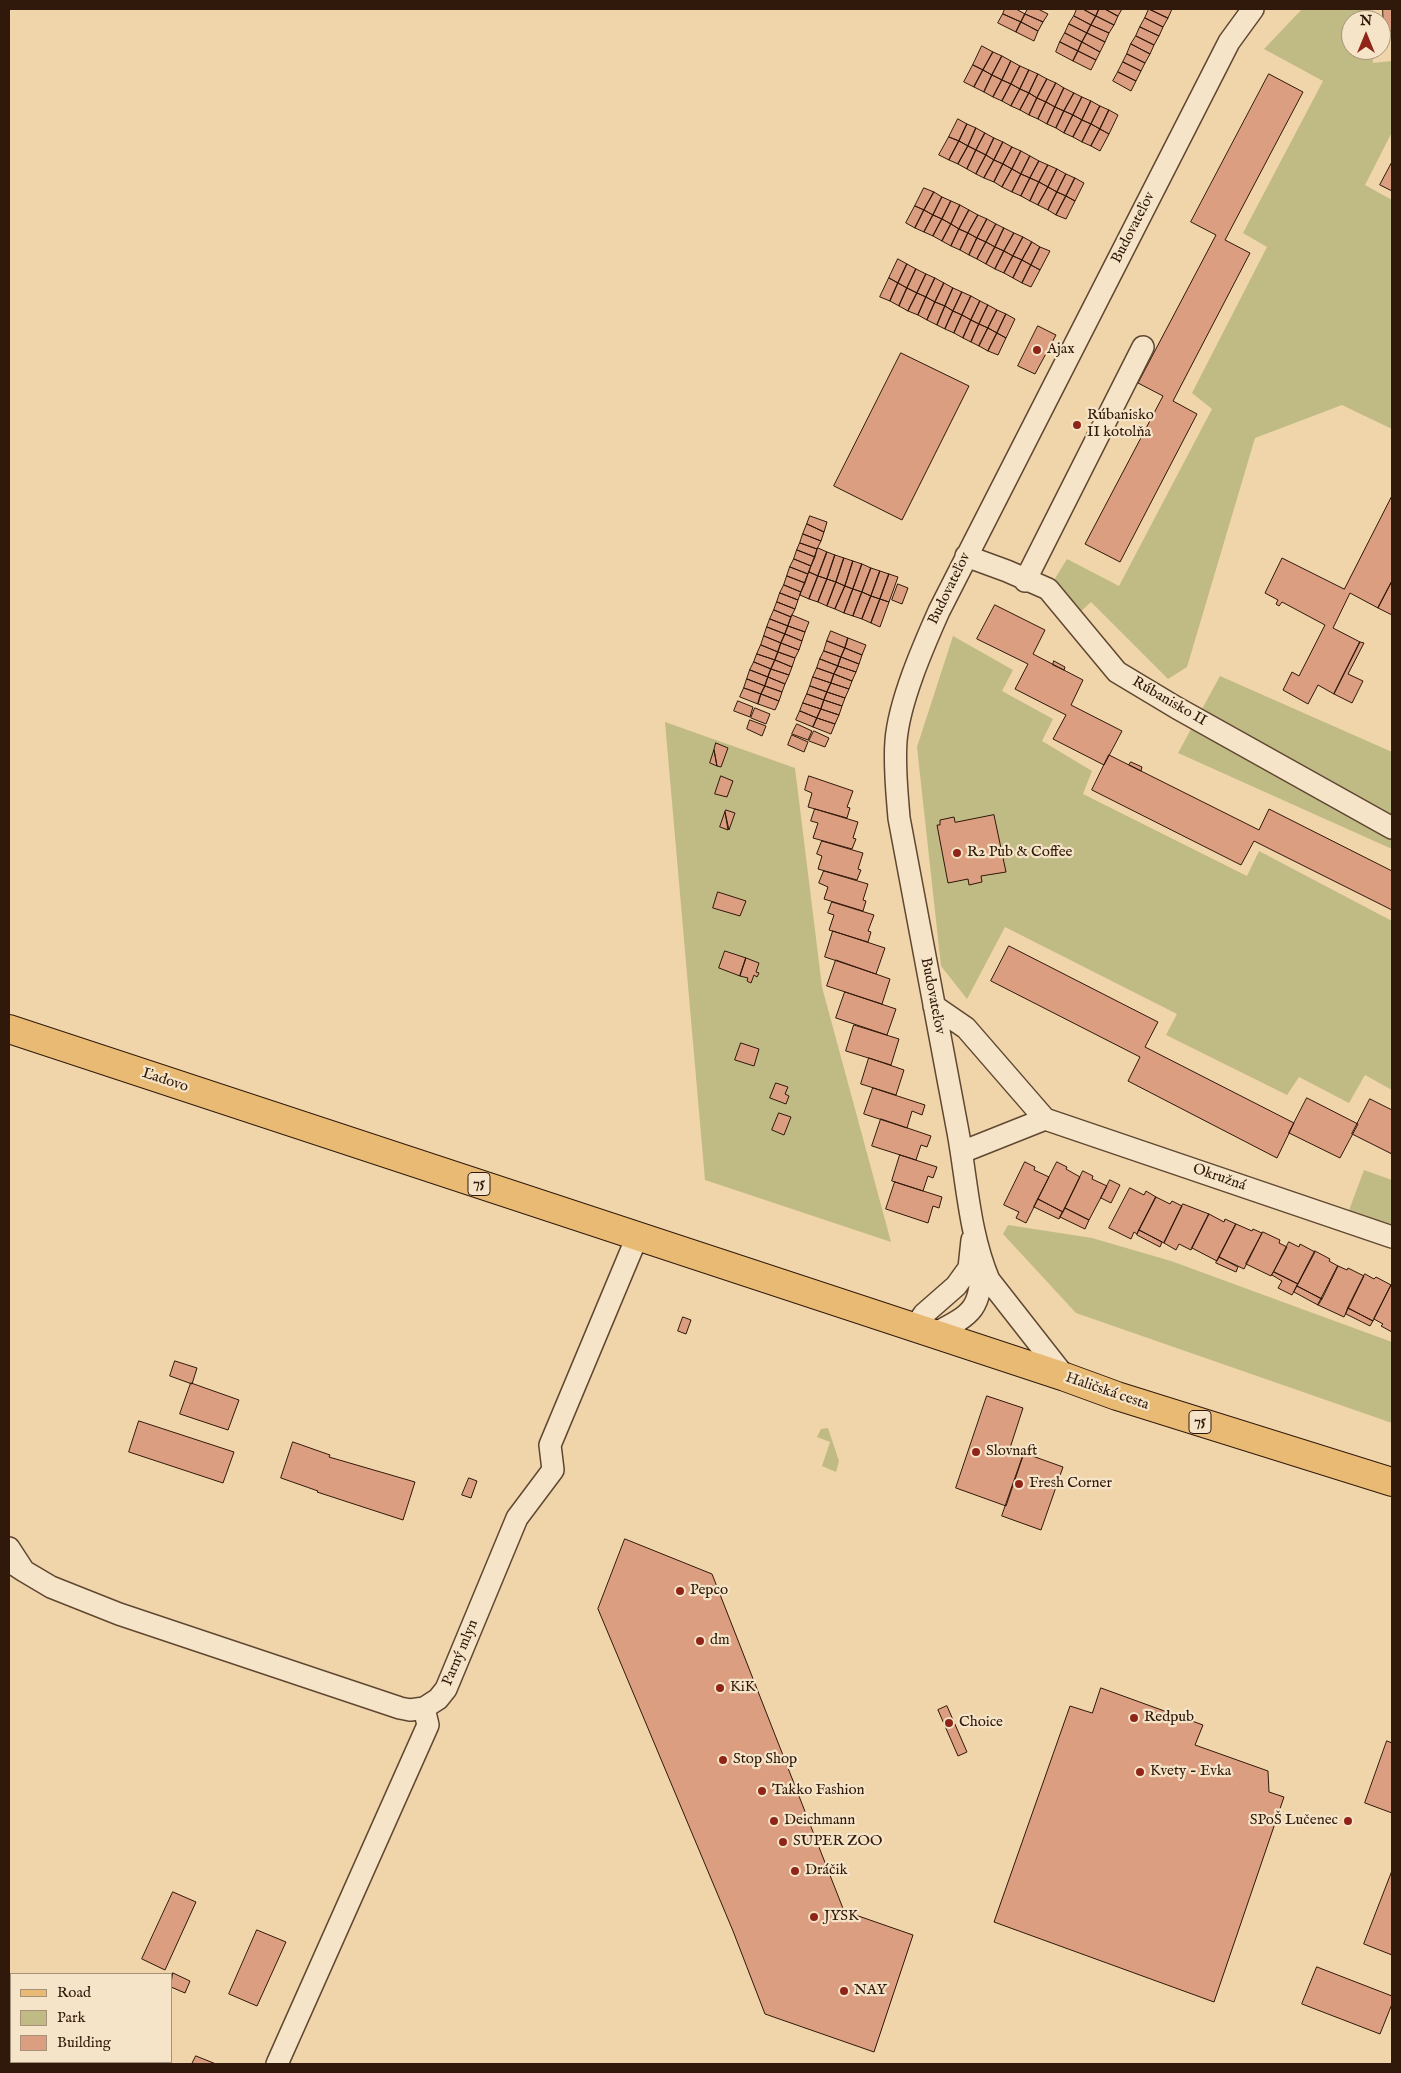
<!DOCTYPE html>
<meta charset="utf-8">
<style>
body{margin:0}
#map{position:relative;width:1401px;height:2073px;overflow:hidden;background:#efd5a9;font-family:"IM FELL English",serif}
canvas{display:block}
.frame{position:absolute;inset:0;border:10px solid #30180a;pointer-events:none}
.legend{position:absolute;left:10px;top:1973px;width:162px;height:90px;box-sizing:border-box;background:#f5e4c7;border:1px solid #a6927b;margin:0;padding:6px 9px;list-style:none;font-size:15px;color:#30180a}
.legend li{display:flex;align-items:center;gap:10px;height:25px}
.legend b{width:25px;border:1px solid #a6927b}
.north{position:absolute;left:1341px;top:10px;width:50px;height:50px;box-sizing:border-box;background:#f5e4c7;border:1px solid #a6927b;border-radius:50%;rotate:0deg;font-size:14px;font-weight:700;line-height:20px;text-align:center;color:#30180a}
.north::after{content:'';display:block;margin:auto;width:18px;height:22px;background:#8f2418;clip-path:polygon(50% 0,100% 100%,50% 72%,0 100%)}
</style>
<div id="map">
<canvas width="1401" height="2073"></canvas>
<div class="frame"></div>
<ul class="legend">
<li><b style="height:6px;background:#e8ba74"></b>Road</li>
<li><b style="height:14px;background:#c0bb84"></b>Park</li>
<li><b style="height:14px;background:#dc9e80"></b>Building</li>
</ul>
<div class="north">N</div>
</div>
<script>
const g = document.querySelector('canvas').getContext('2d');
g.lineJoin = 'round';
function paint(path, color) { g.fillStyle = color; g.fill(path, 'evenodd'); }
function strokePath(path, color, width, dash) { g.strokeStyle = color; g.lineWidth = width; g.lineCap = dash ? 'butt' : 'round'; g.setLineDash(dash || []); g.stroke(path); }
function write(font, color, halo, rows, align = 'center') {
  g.font = font + ' "IM FELL English",serif'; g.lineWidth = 4.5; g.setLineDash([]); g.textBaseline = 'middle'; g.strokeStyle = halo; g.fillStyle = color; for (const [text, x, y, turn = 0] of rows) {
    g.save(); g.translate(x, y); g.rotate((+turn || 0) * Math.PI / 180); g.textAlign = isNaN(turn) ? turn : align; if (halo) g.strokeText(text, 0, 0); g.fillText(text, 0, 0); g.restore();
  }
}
paint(new Path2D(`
 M1302,9H1369L1370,20H1351V50H1372L1373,63L1392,61V132L1365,185L1392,200V429L1342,405L1255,438L1187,667L1168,679L1091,602L1079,613L1051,585L1067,559L1119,586L1212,409L1192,393L1267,247L1243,233L1323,81L1264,49Z
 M953,636L1013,670L1002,691L1053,719L1042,741L1092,771L1083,794L1247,876L1259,851L1392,921V1090L1365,1075L1349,1103L1299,1077L1287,1095L1166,1035L1177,1014L1005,927L967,999L941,966L917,747Z
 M1220,676L1392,752V849L1178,753Z
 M665,722L795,768L822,987L891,1242L705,1180Z
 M1364,1170L1392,1180V1229L1348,1213Z
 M1008,1225L1092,1238L1171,1261L1392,1342V1423L1076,1313L1003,1234Z
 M828,1428L839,1461L836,1472L822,1466L830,1442L817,1437L821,1429Z`), '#c0bb84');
const building = new Path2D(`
 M1005,9H1016L1025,14L1021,22L1003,14Z
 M1028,9H1038L1048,14L1043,22L1025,14Z
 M1077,9H1083L1096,16L1091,25L1074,16Z
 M1083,9H1099L1096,16Z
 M1099,9H1105L1118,16L1114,25L1096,16Z
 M1105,9H1122L1118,16Z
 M1149,9H1172L1168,18Z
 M1149,9L1168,18L1163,27L1145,18Z
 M1383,9H1392V31H1384Z
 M1003,14L1021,22L1016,32L998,23Z
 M1025,14L1043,22L1038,31L1021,22Z
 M1074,16L1091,25L1087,33L1069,24Z
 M1096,16L1114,25L1109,33L1091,25Z
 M1145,18L1163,27L1159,36L1140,27Z
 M1021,22L1038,31L1034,41L1016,32Z
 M1069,24L1087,33L1082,42L1065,33Z
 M1091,25L1109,33L1105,42L1087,33Z
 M1140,27L1159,36L1154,45L1136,36Z
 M1065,33L1082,42L1078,51L1060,42Z
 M1087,33L1105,42L1100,52L1082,42Z
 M1136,36L1154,45L1150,54L1131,44Z
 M1060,42L1078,51L1073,61L1056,52Z
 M1082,42L1100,52L1096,60L1078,51Z
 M1131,44L1150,54L1145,63L1127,54Z
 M982,46L993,52L983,70L973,65Z
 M1078,51L1096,60L1091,70L1073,61Z
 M993,52L1002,56L992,75L983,70Z
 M1127,54L1145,63L1141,71L1123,62Z
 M1002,56L1011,61L1002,80L992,75Z
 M1011,61L1020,66L1011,84L1002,80Z
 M1123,62L1141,71L1136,81L1118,72Z
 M973,65L983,70L974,87L964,82Z
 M1020,66L1029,70L1020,89L1011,84Z
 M983,70L992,75L984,92L974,87Z
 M1029,70L1038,74L1029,93L1020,89Z
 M1118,72L1136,81L1131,91L1113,81Z
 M1038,74L1047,79L1037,98L1029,93Z
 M1269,74L1303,92L1225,240L1250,253L1173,401L1197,414L1120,562L1085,544L1163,396L1138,383L1216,235L1191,222Z
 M992,75L1002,80L993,97L984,92Z
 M1047,79L1056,83L1046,102L1037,98Z
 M1002,80L1011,84L1002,101L993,97Z
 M1056,83L1064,88L1055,107L1046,102Z
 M1011,84L1020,89L1011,106L1002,101Z
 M1064,88L1074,93L1064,111L1055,107Z
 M1020,89L1029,93L1020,110L1011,106Z
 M1029,93L1037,98L1029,115L1020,110Z
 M1074,93L1082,97L1073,115L1064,111Z
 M1082,97L1091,101L1082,120L1073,115Z
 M1037,98L1046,102L1038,119L1029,115Z
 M1091,101L1100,106L1091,124L1082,120Z
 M1046,102L1055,107L1047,124L1038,119Z
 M1100,106L1109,110L1100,129L1091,124Z
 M1055,107L1064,111L1056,128L1047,124Z
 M1109,110L1118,115L1109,134L1100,129Z
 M1064,111L1073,115L1064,133L1056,128Z
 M1073,115L1082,120L1073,137L1064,133Z
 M958,119L967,124L959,141L949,137Z
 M1082,120L1091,124L1082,142L1073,137Z
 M967,124L976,128L968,146L959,141Z
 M1091,124L1100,129L1091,146L1082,142Z
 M976,128L985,133L976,150L968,146Z
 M1100,129L1109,134L1100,151L1091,146Z
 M985,133L994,138L986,155L976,150Z
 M949,137L959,141L949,160L939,155Z
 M994,138L1003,142L994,160L986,155Z
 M959,141L968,146L958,164L949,160Z
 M1003,142L1012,147L1003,164L994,160Z
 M968,146L976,150L967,169L958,164Z
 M1012,147L1021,151L1012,169L1003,164Z
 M976,150L986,155L976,174L967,169Z
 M1021,151L1030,156L1021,174L1012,169Z
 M986,155L994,160L984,178L976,174Z
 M1030,156L1039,161L1030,178L1021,174Z
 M994,160L1003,164L994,182L984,178Z
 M1039,161L1048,165L1039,182L1030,178Z
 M1392,162V191L1380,185Z
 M1003,164L1012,169L1002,187L994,182Z
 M1048,165L1057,169L1048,187L1039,182Z
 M1012,169L1021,174L1012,192L1002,187Z
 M1057,169L1066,174L1057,192L1048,187Z
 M1021,174L1030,178L1021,196L1012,192Z
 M1066,174L1075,178L1066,196L1057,192Z
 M1030,178L1039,182L1030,201L1021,196Z
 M1075,178L1084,183L1075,201L1066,196Z
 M1039,182L1048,187L1038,205L1030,201Z
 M1048,187L1057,192L1048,210L1038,205Z
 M924,188L934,192L924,210L915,206Z
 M934,192L942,197L933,215L924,210Z
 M1057,192L1066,196L1056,215L1048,210Z
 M1066,196L1075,201L1066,219L1056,215Z
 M942,197L951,201L942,219L933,215Z
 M951,201L960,205L951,224L942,219Z
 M960,205L969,210L959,229L951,224Z
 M915,206L924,210L915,228L906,223Z
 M924,210L933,215L924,232L915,228Z
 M969,210L978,215L968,233L959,229Z
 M933,215L942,219L933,236L924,232Z
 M978,215L987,219L977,238L968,233Z
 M942,219L951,224L942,241L933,236Z
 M987,219L996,224L986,242L977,238Z
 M951,224L959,229L951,246L942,241Z
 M996,224L1004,228L995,247L986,242Z
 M1004,228L1014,233L1004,251L995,247Z
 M959,229L968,233L960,250L951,246Z
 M968,233L977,238L969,255L960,250Z
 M1014,233L1023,237L1013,256L1004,251Z
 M1023,237L1032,242L1022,260L1013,256Z
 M977,238L986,242L977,259L969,255Z
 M986,242L995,247L986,264L977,259Z
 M1032,242L1040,247L1031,265L1022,260Z
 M995,247L1004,251L995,269L986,264Z
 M1040,247L1050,251L1040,270L1031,265Z
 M1004,251L1013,256L1004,273L995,269Z
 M1013,256L1022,260L1013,278L1004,273Z
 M898,259L907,264L898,283L889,278Z
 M1022,260L1031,265L1022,283L1013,278Z
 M907,264L916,269L907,288L898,283Z
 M1031,265L1040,270L1031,287L1022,283Z
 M916,269L926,274L917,293L907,288Z
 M926,274L935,278L926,297L917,293Z
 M889,278L898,283L890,301L880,297Z
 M935,278L944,283L935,302L926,297Z
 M898,283L907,288L899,306L890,301Z
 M944,283L953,288L945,306L935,302Z
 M907,288L917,293L908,311L899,306Z
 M953,288L962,292L953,311L945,306Z
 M962,292L971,296L962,315L953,311Z
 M917,293L926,297L918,315L908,311Z
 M971,296L980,301L971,320L962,315Z
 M926,297L935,302L927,320L918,315Z
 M980,301L988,305L979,324L971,320Z
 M935,302L945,306L937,325L927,320Z
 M988,305L997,310L988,328L979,324Z
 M945,306L953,311L945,329L937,325Z
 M997,310L1006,314L997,333L988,328Z
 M953,311L962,315L954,333L945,329Z
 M1006,314L1015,319L1006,338L997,333Z
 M962,315L971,320L963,338L954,333Z
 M971,320L979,324L971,342L963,338Z
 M979,324L988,328L979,346L971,342Z
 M1038,326L1056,335L1035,374L1018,366Z
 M988,328L997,333L988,351L979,346Z
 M997,333L1006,338L998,355L988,351Z
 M901,353L969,386L902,520L834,486Z
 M1392,496V581L1378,608L1350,593L1333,628L1360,642L1334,694L1318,685L1308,704L1283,690L1292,672L1299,676L1325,625L1282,602L1279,606L1276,604L1278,600L1265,593L1282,558L1344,589Z
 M810,516L827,522L824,532L807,524Z
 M807,524L824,532L821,541L803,534Z
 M803,534L821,541L817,549L800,543Z
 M800,543L817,549L815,557L797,550Z
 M818,548L827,552L818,576L809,572Z
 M797,550L815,557L811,566L794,559Z
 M827,552L835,555L827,579L818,576Z
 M835,555L844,558L836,582L827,579Z
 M844,558L853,561L845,586L836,582Z
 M794,559L811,566L808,574L790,567Z
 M853,561L862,564L853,589L845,586Z
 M862,564L871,568L862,592L853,589Z
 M790,567L808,574L805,583L787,576Z
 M871,568L880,571L871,596L862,592Z
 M880,571L889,574L880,599L871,596Z
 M809,572L818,576L809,599L800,595Z
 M889,574L898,577L889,602L880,599Z
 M787,576L805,583L801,592L784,585Z
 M818,576L827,579L818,602L809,599Z
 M827,579L836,582L827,606L818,602Z
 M1392,581V615L1378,608Z
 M836,582L845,586L835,609L827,606Z
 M898,584L908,588L902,604L892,600Z
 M784,585L801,592L798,600L780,593Z
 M845,586L853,589L844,613L835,609Z
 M853,589L862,592L853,616L844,613Z
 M862,592L871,596L862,619L853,616Z
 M780,593L798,600L795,609L777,602Z
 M871,596L880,599L871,623L862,619Z
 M880,599L889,602L880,627L871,623Z
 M777,602L795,609L791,617L774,610Z
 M995,605L1045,630L1033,654L1083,680L1071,705L1122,731L1104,765L1053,739L1066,715L1015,689L1028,664L977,639Z
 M774,610L791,617L788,626L770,619Z
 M792,615L809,622L805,632L788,626Z
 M770,619L788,626L785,634L767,627Z
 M788,626L805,632L802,641L785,634Z
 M767,627L785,634L781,643L764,636Z
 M831,631L848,638L845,648L827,641Z
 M785,634L802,641L799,650L781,643Z
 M764,636L781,643L778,652L761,645Z
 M848,638L866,645L862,655L845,648Z
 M827,641L845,648L841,657L824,651Z
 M1360,642L1364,643L1348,674L1363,681L1352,703L1334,694Z
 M781,643L799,650L795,658L778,652Z
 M761,645L778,652L775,660L757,654Z
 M845,648L862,655L859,664L841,657Z
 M824,651L841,657L838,666L820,659Z
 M778,652L795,658L792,667L775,660Z
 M757,654L775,660L771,669L754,662Z
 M841,657L859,664L856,672L838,666Z
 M820,659L838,666L834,674L817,668Z
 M775,660L792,667L789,675L771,669Z
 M1054,661L1065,667L1064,670L1053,665Z
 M754,662L771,669L768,677L750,670Z
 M838,666L856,672L852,681L834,674Z
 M817,668L834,674L831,683L813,677Z
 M771,669L789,675L785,684L768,677Z
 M750,670L768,677L765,686L747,679Z
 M834,674L852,681L849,689L831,683Z
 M768,677L785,684L782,692L765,686Z
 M813,677L831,683L827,692L810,686Z
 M747,679L765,686L761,694L744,688Z
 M831,683L849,689L845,698L827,692Z
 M765,686L782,692L779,701L761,694Z
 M810,686L827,692L824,700L807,694Z
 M744,688L761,694L758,704L740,697Z
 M827,692L845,698L842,706L824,700Z
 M761,694L779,701L775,710L758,704Z
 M807,694L824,700L821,709L803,703Z
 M824,700L842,706L839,715L821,709Z
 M738,701L753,707L750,717L734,711Z
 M803,703L821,709L817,718L800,711Z
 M755,708L770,714L766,724L751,718Z
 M821,709L839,715L835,724L817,718Z
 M800,711L817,718L813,727L796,720Z
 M817,718L835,724L831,734L813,727Z
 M750,720L766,726L762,736L747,729Z
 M797,724L812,731L808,740L792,734Z
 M814,731L829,738L825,747L809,741Z
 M792,735L808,742L804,752L788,745Z
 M716,743L728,748L721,767L717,766L714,750Z
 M714,750L717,766L710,763Z
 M1109,755L1259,830L1269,809L1392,871V910L1254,841L1241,865L1092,790Z
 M1131,762L1142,767L1141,771L1129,765Z
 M721,776L733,781L727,797L715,794Z
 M809,776L853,791L847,807L850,808L847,818L808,807L812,793L805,790Z
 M815,809L858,822L853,838L856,839L852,849L813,838L818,823L811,821Z
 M726,810L735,813L729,830L725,812Z
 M725,812L728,830L720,827Z
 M994,815L1006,872L981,876L982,882L969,885L968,879L948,883L937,825H940V820L954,817L955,822Z
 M822,841L863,853L858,869L861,870L857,880L818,869L822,856L817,854Z
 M824,871L868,884L863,900L866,901L863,911L824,899L828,887L819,883Z
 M718,892L746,901L740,916L713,908Z
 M832,902L874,915L868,931L871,932L868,942L829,930L834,915L828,913Z
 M833,931L885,948L876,974L825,957Z
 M1009,946L1158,1022L1145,1047L1294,1123L1277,1158L1128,1081L1140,1057L991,981Z
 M725,951L746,958L740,976L719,968Z
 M746,958L759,963L756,972L759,973L757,977L754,975L751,983L747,981L748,978L740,976Z
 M836,960L890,979L882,1004L827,986Z
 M845,992L896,1009L887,1035L836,1018Z
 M854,1025L899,1039L891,1065L846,1051Z
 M741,1043L759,1049L754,1066L735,1060Z
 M869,1058L904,1070L896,1095L861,1084Z
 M776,1083L788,1087L785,1094L789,1096L786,1104L770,1098Z
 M873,1088L925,1105L922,1115L912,1111L907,1128L864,1114Z
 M1307,1098L1358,1124L1340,1158L1289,1133Z
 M1370,1099L1392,1110V1154L1352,1134Z
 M779,1113L791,1117L784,1135L772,1130Z
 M881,1119L931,1136L927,1147L921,1145L916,1160L872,1146Z
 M900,1155L937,1167L933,1178L928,1176L923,1191L892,1181Z
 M1025,1162L1035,1167L1034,1170L1049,1177L1026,1223L1016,1218L1019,1212L1004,1205Z
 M1057,1162L1067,1167L1066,1169L1080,1177L1063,1212L1038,1199Z
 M1083,1171L1093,1176L1092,1179L1107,1186L1089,1220L1065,1208Z
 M1110,1180L1120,1185L1111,1203L1101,1198Z
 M895,1182L942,1197L939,1208L933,1206L928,1223L886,1209Z
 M1130,1188L1144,1195L1146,1191L1156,1197L1137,1234L1134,1232L1131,1239L1109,1228Z
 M1156,1197L1170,1204L1172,1201L1182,1206L1164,1243L1139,1230Z
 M1038,1199L1063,1212L1059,1219L1034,1207Z
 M1183,1204L1209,1214L1191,1250L1179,1244L1176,1250L1164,1243Z
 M1065,1208L1089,1220L1085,1229L1060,1217Z
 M1209,1214L1224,1222L1225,1219L1236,1224L1217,1261L1192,1248Z
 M1236,1224L1252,1231L1253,1229L1262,1233L1244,1269L1219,1257Z
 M1139,1230L1162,1242L1160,1247L1137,1235Z
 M1263,1232L1280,1240L1279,1243L1287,1247L1271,1276L1246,1264Z
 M1289,1242L1299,1247L1300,1244L1315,1252L1298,1284L1274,1272Z
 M1315,1251L1330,1259L1329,1261L1338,1266L1322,1299L1297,1286Z
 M1219,1257L1238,1267L1236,1272L1216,1263Z
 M1338,1266L1347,1270L1348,1268L1364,1276L1344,1317L1318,1305Z
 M1274,1272L1298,1284L1292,1295L1278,1288L1282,1281L1272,1275Z
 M1365,1274L1374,1279L1376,1277L1391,1285L1373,1321L1348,1308Z
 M1392,1283V1332L1381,1326L1383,1324L1374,1319Z
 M1297,1286L1322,1299L1318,1305L1294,1292Z
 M1348,1308L1373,1321L1370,1326L1346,1314Z
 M683,1317L691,1320L686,1334L678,1331Z
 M175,1361L197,1368L192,1384L170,1376Z
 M191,1383L239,1400L228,1430L180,1414Z
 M987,1396L1023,1408L1010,1448L1024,1453L1006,1506L956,1488Z
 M139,1421L234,1452L223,1483L129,1452Z
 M293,1442L330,1455L329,1457L415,1482L403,1520L317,1492L318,1491L281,1478Z
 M1024,1453L1063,1467L1041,1530L1002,1516Z
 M469,1478L477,1481L471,1498L462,1495Z
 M625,1539L712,1574L844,1911L913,1935L874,2052L765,2014L733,1931L598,1609Z
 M1101,1688L1203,1725L1195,1745L1268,1771L1269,1792L1284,1797L1214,2002L994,1922L1070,1706L1092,1713Z
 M947,1706L967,1752L958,1756L938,1710Z
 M1387,1741L1392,1743V1813L1365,1803Z
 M1392,1871V1955L1364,1944Z
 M173,1892L196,1902L165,1970L142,1959Z
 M257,1930L286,1942L257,2006L229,1994Z
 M1317,1967L1392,1996V2004L1380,2034L1302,2004Z
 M173,1973L190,1981L185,1993L171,1987Z
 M196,2056L216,2064H192Z`);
paint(building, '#dc9e80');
strokePath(building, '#30180a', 1);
const minor = new Path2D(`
 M966,556L1007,571L1048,589L1117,672L1177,708L1392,828
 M1025,581L1143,347
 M934,1006L966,1028L1045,1119L1392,1237
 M962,1152L1045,1119
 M914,1328L924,1314L956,1286L969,1268L972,1240
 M932,1335C974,1313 980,1311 982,1262
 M1065,1377L989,1280C969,1233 967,1181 958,1132C938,1027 919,922 899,818C897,792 894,767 896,741C899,702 923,647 939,611L1229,42L1253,9
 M9,1548L24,1571L9,1561
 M24,1571L51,1587L119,1614L400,1708L410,1710L424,1708
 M277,2064L428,1725L424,1708L438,1699L446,1689L517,1518L553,1470L550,1445L637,1237`);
const primary = new Path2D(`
 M9,1029L1065,1377L1117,1396L1392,1482`);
strokePath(minor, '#604732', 24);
strokePath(primary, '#30180a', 30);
strokePath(minor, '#f5e4c7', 21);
strokePath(primary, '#e8ba74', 28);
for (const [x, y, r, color] of [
 [1037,350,5,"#8f2418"],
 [1077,425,5,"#8f2418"],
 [957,853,5,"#8f2418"],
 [976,1452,5,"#8f2418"],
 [1019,1484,5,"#8f2418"],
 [680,1591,5,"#8f2418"],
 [700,1641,5,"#8f2418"],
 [720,1688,5,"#8f2418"],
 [1134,1718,5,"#8f2418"],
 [949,1723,5,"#8f2418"],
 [723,1760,5,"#8f2418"],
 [1140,1772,5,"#8f2418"],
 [762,1791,5,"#8f2418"],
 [774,1821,5,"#8f2418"],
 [1348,1821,5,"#8f2418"],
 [783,1842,5,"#8f2418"],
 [795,1871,5,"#8f2418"],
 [814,1917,5,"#8f2418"],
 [844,1991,5,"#8f2418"]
]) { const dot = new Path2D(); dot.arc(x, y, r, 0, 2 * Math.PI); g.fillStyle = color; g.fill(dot); strokePath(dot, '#f5e4c7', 2); }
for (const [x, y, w] of [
 [479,1184,22],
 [1200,1422,22]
]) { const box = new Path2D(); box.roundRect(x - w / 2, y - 11.5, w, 23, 4); g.fillStyle = '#f5e4c7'; g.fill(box); strokePath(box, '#30180a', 1); }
write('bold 14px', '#30180a', null, [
 ["75",479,1184],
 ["75",1200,1422]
]);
write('15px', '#30180a', '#f5e4c7', [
 ["Budovateľov",1134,228,-63],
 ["Budovateľov",950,589,-64],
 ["Rúbanisko II",1169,702,30],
 ["Budovateľov",932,996,79],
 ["Ľadovo",165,1081,18],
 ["Okružná",1219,1178,19],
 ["Haličská cesta",1107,1392,19],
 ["Parný mlyn",461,1653,-67]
]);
write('15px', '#30180a', '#f5e4c7', [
 ["Ajax",1047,350],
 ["Rúbanisko",1087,416],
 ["II kotolňa",1087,433],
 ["R2 Pub & Coffee",967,853],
 ["Slovnaft",986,1452],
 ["Fresh Corner",1029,1484],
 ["Pepco",690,1591],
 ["dm",710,1641],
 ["KiK",730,1688],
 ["Redpub",1144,1718],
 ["Choice",959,1723],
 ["Stop Shop",733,1760],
 ["Kvety - Evka",1150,1772],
 ["Takko Fashion",772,1791],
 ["Deichmann",784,1821],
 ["SPoŠ Lučenec",1338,1821,"right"],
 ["SUPER ZOO",793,1842],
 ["Dráčik",805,1871],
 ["JYSK",824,1917],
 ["NAY",854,1991]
], 'left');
</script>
